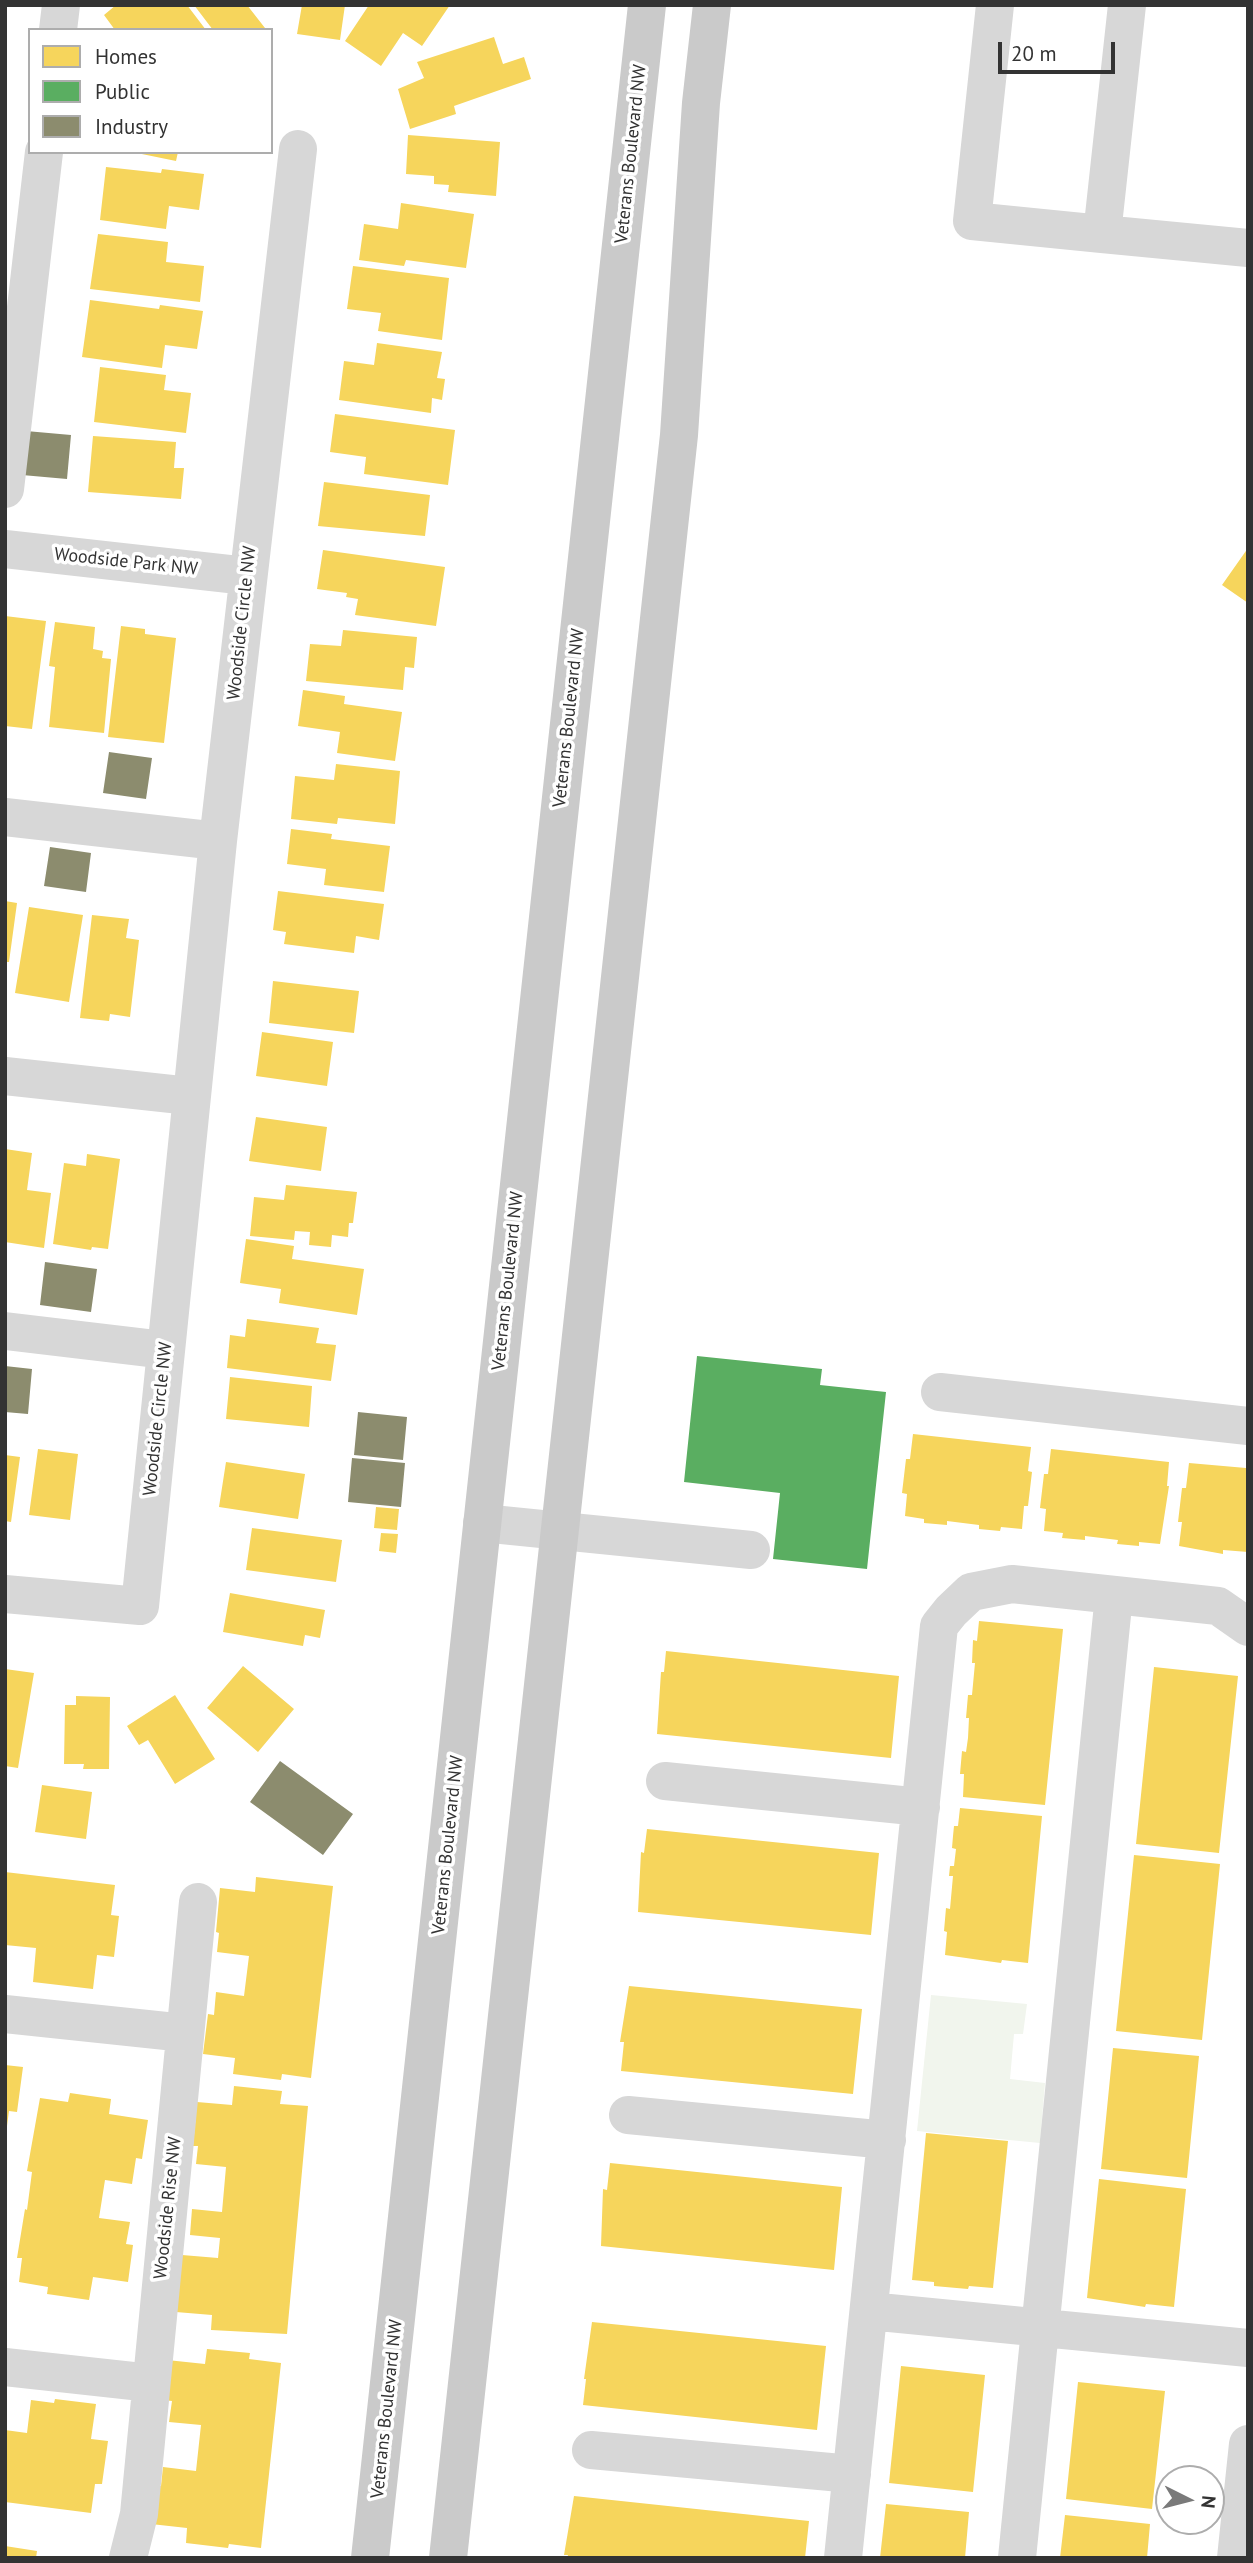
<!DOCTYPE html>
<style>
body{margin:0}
#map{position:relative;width:1253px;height:2563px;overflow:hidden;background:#fff;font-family:"PT Sans",sans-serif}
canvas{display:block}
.frame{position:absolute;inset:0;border:7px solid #333;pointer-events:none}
.legend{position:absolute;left:28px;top:28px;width:245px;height:126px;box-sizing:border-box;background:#fff;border:2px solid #adadad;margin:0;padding:9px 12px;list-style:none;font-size:21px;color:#333}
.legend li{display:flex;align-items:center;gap:14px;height:35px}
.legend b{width:35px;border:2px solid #adadad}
.north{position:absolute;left:1155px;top:2465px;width:70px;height:70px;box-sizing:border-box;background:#fff;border:2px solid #adadad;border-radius:50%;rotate:96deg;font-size:19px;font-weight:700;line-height:28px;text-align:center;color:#333}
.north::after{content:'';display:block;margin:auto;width:24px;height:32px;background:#7a7a7a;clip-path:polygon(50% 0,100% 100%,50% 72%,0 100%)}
.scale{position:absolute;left:998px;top:42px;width:117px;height:32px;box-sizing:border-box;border:4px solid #333;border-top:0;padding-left:9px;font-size:21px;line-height:24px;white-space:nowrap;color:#333;-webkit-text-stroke:5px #fff;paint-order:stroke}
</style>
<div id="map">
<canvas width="1253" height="2563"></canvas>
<div class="frame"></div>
<ul class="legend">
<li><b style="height:19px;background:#f6d55c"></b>Homes</li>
<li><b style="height:19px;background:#5aae61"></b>Public</li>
<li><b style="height:19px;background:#8c8c6e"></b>Industry</li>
</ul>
<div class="north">N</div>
<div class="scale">20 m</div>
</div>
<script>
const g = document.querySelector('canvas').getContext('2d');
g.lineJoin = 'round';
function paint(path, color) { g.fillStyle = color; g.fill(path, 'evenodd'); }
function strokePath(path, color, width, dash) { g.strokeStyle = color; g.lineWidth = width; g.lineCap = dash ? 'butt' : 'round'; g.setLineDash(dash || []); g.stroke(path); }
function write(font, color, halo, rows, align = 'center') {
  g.font = font + ' "PT Sans",sans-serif'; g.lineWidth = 7; g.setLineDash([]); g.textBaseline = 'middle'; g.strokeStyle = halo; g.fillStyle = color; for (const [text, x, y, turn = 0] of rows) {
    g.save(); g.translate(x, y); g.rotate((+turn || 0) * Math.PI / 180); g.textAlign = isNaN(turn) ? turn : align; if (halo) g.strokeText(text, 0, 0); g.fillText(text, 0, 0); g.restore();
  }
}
paint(new Path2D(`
 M931,1995L1027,2004L1023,2034H1014L1010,2079L1045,2083L1040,2143L917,2131Z`), '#f1f5ed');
paint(new Path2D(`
 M116,5H187L206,30H115L104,15Z
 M194,5H247L265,28L262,30H213Z
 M302,5H345L340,40L297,34Z
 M369,5H450L422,46L403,33L381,66L345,41Z
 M494,37L503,64L524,57L531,79L454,106L456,114L410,129L398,89L424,78L417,62Z
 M408,135L500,142L496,196L448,192L449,185L434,184V176L406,174Z
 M132,152H178L176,161Z
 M106,167L161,173L162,169L204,174L199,210L169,206L166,229L100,220Z
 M401,203L474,214L466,268L406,260L404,266L359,260L364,224L398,229Z
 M98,234L168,242L166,262L204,266L200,302L90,289Z
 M353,266L449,278L442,340L378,331L381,313L347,309Z
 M90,300L159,309L160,305L203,311L197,349L165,345L162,368L82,357Z
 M377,343L442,352L437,378L445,379L442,400L432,398L431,413L339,400L344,361L374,365Z
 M100,367L166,375L164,390L191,393L186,433L94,422Z
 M335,414L455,430L448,485L364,474L366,457L330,452Z
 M93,436L176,442L174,468H184L181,499L88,492Z
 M324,482L430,495L425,536L318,526Z
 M1248,548V603L1222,585Z
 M323,550L445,567L436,626L355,615L358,599L346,597L347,593L317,589Z
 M5,616L46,621L32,729L5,726Z
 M55,622L95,627L93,649L103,651L102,658L111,659L104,733L49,727L55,667L49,666Z
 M121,626L145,629V634L176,638L164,743L108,737Z
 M343,630L417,637L414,668L405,667L403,690L306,681L310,644L341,646Z
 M303,690L345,696L344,704L402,712L395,761L337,753L340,732L298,726Z
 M336,764L400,771L395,824L338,818L337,824L291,819L295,776L334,780Z
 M291,829L332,834L331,839L390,846L384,892L324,885L326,869L287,864Z
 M278,891L384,904L379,940L356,936L354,953L284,944L286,932L273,930Z
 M5,901L17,903L9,962H5Z
 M29,907L83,915L69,1002L15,993Z
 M92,915L129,919L126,938L139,940L130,1017L110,1014L109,1021L80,1018Z
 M273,981L359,991L354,1033L269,1023Z
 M262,1032L333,1042L327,1086L256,1076Z
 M256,1117L327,1127L321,1171L249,1161Z
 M5,1149L32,1153L27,1190L51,1193L44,1248L5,1242Z
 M87,1154L120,1159L108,1249L92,1247L91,1250L53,1244L64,1163L86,1166Z
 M286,1185L357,1192L353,1223H349L348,1237L332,1235L331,1247L309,1245L310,1232L295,1231L294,1240L250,1236L254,1197L284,1200Z
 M246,1239L294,1246L292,1259L364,1269L357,1315L279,1303L281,1289L240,1283Z
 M247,1319L319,1328L316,1343L336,1345L331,1381L227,1368L230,1335L245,1337Z
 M230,1377L312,1386L309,1427L226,1419Z
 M913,1434L1031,1447L1028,1471L1032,1472L1028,1506H1024L1022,1529L1001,1527L1000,1531L979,1529V1525L947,1521V1525L924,1523V1519L905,1516L907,1494L902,1493L906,1459H910Z
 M38,1449L78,1454L70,1520L29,1515Z
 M1051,1449L1169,1462L1167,1486H1169L1160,1544L1139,1542V1546L1117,1544L1118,1540L1085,1536V1540L1062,1538L1063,1533L1044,1531L1046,1509L1040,1508L1044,1474H1048Z
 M5,1455L20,1457L11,1522L5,1521Z
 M226,1462L305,1474L298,1519L219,1507Z
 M1189,1463L1246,1468L1248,1552L1223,1550V1554L1179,1546L1182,1522H1178L1182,1488H1186Z
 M376,1507L399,1509L397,1530L374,1528Z
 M252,1528L342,1540L336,1582L246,1570Z
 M381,1533L398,1534L396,1553L379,1551Z
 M230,1593L325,1610L320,1638L305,1635L303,1646L223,1632Z
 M979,1621L1063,1629L1045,1805L963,1797L964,1774H960L962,1751L966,1752L968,1738L969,1718H966L968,1695H972L975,1663H972L973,1640L977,1641Z
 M666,1651L899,1676L891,1758L657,1734L661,1672H664Z
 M243,1666L294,1709L258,1752L207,1708Z
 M1154,1667L1238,1676L1219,1853L1136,1844Z
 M5,1669L34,1673L18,1768L5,1766Z
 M175,1695L215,1759L175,1784L148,1740L139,1745L127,1726Z
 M76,1696L110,1697L109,1769H83L84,1764H64L65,1705H76Z
 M42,1785L92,1792L86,1839L35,1832Z
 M960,1808L1042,1816L1028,1963L1002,1960L1001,1963L945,1955L947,1932L944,1931L946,1908L950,1909L953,1876H949L950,1866H954L956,1849L952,1848L953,1836L954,1826H958Z
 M647,1829L879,1853L871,1935L638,1912L641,1852L644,1853Z
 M1134,1855L1220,1864L1202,2040L1116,2031Z
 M5,1872L115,1885L111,1915L119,1916L114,1957L97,1955L93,1989L33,1982L36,1948L5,1945Z
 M256,1877L333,1886L311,2078L282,2074L281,2080L233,2074L235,2058L203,2054L208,2014L214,2015L216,1992L244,1996L249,1956L217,1952L219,1933L216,1932L220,1888L255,1892Z
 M629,1986L862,2009L853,2094L621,2071L624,2042H620Z
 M1113,2048L1199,2056L1187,2178L1101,2169Z
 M5,2065L23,2067L17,2112L9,2111L7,2126Z
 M234,2086L282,2091L280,2104L308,2106L287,2334L211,2330L212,2315L176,2312L182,2255L218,2258L220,2238L190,2235L192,2209L222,2212L226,2167L196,2164L198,2146H193L197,2102L232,2105Z
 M70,2093L111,2099L109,2114L148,2120L142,2159L136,2158L132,2184L105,2180L99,2218L130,2222L126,2244L133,2245L128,2282L93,2277L89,2300L47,2294L48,2287L19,2282L22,2258H17L25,2209L27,2210L32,2172L27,2171L40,2098L68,2102Z
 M926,2133L1008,2141L993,2288L969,2286L968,2289L934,2286V2282L912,2280Z
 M610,2163L842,2187L834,2270L601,2246L603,2189L607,2190Z
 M1099,2179L1186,2189L1174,2307L1146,2304L1145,2307L1087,2298Z
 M592,2322L826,2346L817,2430L583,2405L586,2379H584Z
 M207,2349L250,2353L249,2359L281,2363L261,2548L229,2544L228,2548L186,2543L187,2528L151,2524L155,2486H161L163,2467L196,2471L201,2425L169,2422L172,2401L163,2400L167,2360L205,2364Z
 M901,2366L985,2375L973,2492L889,2483Z
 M1078,2382L1165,2391L1152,2509L1066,2499Z
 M55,2399L96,2404L91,2439L108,2441L102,2484H95L91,2513L5,2502V2430L27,2433L31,2400L54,2403Z
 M574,2496L809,2521L805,2558H567L568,2555H564Z
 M886,2504L969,2512L965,2558H880Z
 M1065,2515L1150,2524L1147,2558H1060Z
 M5,2546L37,2551L36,2558H5Z`), '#f6d55c');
paint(new Path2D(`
 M697,1356L822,1369L820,1385L886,1392L867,1569L773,1559L780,1493L684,1482Z`), '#5aae61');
paint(new Path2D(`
 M26,431L71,435L67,479L22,475Z
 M109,752L152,758L146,799L103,793Z
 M50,847L91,853L86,892L44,886Z
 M45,1262L97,1269L91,1312L40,1305Z
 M5,1366L32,1369L28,1414L5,1412Z
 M358,1412L407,1417L403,1460L354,1455Z
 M352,1458L405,1463L401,1507L348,1502Z
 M280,1761L353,1814L323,1855L250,1802Z`), '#8c8c6e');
strokePath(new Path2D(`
 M995,5L972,221L1102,234L1127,5
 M58,30L61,5
 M1102,234L1248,248
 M5,489L44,152
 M5,549L247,576
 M5,817L218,841
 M5,1076L190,1096
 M5,1331L165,1350
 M940,1392L1248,1426
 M482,1523L751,1550
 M5,1594L140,1606L218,841L298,149
 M665,1781L921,1807
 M5,2014L185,2033
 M628,2115L887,2140
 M869,2311L1248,2348
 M5,2367L151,2383
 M591,2450L852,2474
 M128,2558L139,2514L198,1902
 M843,2558L939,1626L951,1611L971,1592L1012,1584L1218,1606L1248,1627
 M1017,2558L1114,1595
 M1236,2558L1248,2444`), '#d7d7d7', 38);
strokePath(new Path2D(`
 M370,2558L647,5
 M448,2558L679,435L701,103L712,5`), '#cacaca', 38);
write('18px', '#333', '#fff', [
 ["Veterans Boulevard NW",631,154,-84],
 ["Woodside Park NW",126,562,6],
 ["Woodside Circle NW",242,623,-84],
 ["Veterans Boulevard NW",569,718,-84],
 ["Veterans Boulevard NW",508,1281,-84],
 ["Woodside Circle NW",158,1419,-84],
 ["Veterans Boulevard NW",448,1845,-84],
 ["Woodside Rise NW",168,2208,-84],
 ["Veterans Boulevard NW",387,2409,-84]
]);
</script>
